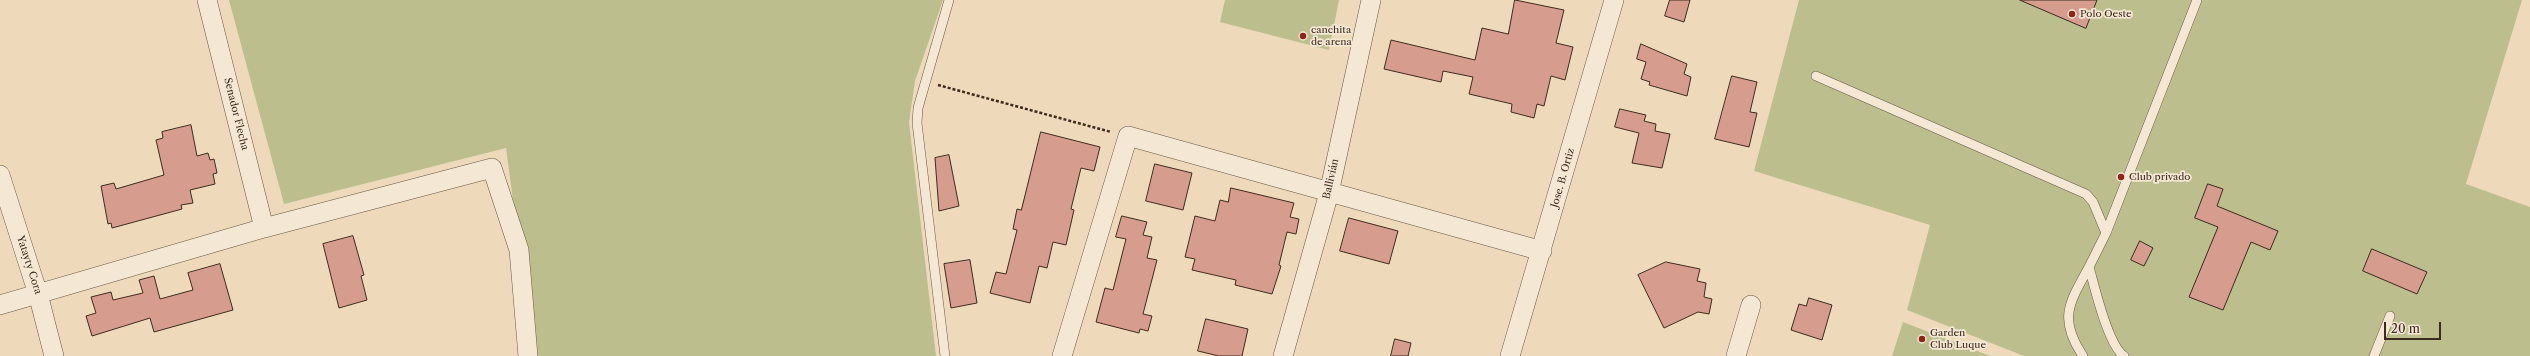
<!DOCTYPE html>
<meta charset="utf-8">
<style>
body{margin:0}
#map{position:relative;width:2530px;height:356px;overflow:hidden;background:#eedabb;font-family:"Libre Caslon Text",serif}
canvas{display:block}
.scale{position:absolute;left:2384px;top:322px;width:57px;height:18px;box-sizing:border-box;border:2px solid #3d2b1f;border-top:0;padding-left:5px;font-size:12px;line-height:14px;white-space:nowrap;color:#3d2b1f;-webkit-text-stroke:3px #f4e7d3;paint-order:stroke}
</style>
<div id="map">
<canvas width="2530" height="356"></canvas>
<div class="scale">20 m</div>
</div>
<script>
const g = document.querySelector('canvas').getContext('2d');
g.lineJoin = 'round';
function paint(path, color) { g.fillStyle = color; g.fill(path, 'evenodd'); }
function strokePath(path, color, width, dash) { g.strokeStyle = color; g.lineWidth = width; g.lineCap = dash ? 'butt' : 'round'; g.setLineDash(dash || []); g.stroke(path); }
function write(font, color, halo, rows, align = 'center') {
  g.font = font + ' "Libre Caslon Text",serif'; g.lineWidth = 3.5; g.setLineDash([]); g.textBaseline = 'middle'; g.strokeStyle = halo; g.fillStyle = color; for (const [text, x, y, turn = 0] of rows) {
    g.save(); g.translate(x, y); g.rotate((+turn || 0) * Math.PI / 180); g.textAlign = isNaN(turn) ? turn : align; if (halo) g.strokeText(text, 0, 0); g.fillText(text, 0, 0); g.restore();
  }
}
paint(new Path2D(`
 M229,0H943L915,81L909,122L936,356H534L506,148L284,204Z
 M1225,0H1339L1329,50L1220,22Z
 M1799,0H2522L2466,184L2530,207V356H2024L1907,310L1930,225L1754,171Z
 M1903,322L1990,356H1892Z`), '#bcbe8e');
const building = new Path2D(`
 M1515,0L1564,10L1556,43L1573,47L1565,80L1551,76L1544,106L1537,104L1534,118L1511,112L1512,104L1469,94L1473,77L1443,71L1441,82L1384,69L1391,40L1475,60L1482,28L1508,34Z
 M1670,0H1690L1684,22L1665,16Z
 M2020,0H2097L2086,28Z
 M1641,44L1687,64L1684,74L1691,77L1687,96L1649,85L1650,82L1641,79L1646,62L1637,59Z
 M1732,76L1757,82L1750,112L1757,113L1749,147L1715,139Z
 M1620,109L1646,115L1644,121L1656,124L1655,131L1670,134L1662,168L1632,163L1639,133L1615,127Z
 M191,125L197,156L208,153L210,160L214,159L217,173L213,174L215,184L190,190L193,203L181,205L182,209L112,228L111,223L108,224L101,186L114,183L116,189L164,175L156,140L163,138L162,132Z
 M1041,132L1100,147L1094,171L1081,168L1071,209L1074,210L1066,245L1053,242L1047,268L1039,266L1030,303L990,293L996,272L1006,274L1017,230L1013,229L1017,209L1021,210Z
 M949,155L959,206L939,211L935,158Z
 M1155,164L1192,173L1183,210L1146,201Z
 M2208,184L2223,189L2217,206L2278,231L2270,250L2251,242L2223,310L2189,297L2218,227L2195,218Z
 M1231,188L1294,203L1290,217L1299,219L1296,234L1287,232L1279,265L1281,266L1272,294L1235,285L1236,280L1192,270L1195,259L1185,257L1195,216L1215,221L1220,200L1228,202Z
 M1122,216L1147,222L1143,235L1152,237L1147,258L1157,260L1143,314L1152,316L1148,331L1140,329L1139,333L1096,322L1105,288L1113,290L1126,239L1116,237Z
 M1349,218L1398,231L1389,264L1340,251Z
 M353,236L364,275L361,276L367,300L339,308L323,244Z
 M2140,241L2153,248L2144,266L2131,260Z
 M2372,249L2427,272L2417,294L2363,271Z
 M970,260L977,303L951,308L944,264Z
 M1666,262L1700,269L1697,281L1706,283L1704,297L1712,299L1709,314L1698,312L1664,328L1638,275Z
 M220,264L233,310L154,332L150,318L92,336L86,316L96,313L91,297L111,292L113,300L143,293L139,280L154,276L160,299L193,290L188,273Z
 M1809,298L1832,305L1822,340L1791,330L1799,304L1806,306Z
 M1206,319L1248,329L1242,356H1219L1198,351Z
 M1395,339L1411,343L1408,356H1391Z`);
paint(building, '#d69c8d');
strokePath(building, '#3d2b1f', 1);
const service = new Path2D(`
 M1816,76L2086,194L2093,202L2106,233
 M2089,267L2106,233L2197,0
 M945,356L917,123L918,108L949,0
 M2083,356C2058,319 2069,303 2089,267C2095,288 2108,345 2124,356
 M2374,356L2390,316`);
const minor = new Path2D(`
 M207,0L264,228
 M0,175L38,294L54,356
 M0,305L264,228L492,168L519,250L528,356
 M1062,356L1128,136L1542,251
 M1283,356L1329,193L1371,0
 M1510,356L1614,0
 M1736,356L1751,305`);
strokePath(service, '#695746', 10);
strokePath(minor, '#695746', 20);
strokePath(new Path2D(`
 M938,85L1111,132`), '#3d2b1f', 2.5, [3, 2]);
strokePath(service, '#f4e7d3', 9);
strokePath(minor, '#f4e7d3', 19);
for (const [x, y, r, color] of [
 [2072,14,4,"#8f2418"],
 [1303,36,4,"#8f2418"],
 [2121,177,4,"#8f2418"],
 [1922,339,4,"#8f2418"]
]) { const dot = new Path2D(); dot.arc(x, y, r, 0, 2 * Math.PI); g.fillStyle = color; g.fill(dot); strokePath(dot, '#f4e7d3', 1.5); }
write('10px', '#3d2b1f', '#f4e7d3', [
 ["Polo Oeste",2080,14],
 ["canchita",1311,30],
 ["de arena",1311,42],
 ["Club privado",2129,177],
 ["Garden",1930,333],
 ["Club Luque",1930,345]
], 'left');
write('10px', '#3d2b1f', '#f4e7d3', [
 ["Senador Flecha",236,114,76],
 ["Jose. B. Ortiz",1563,178,-74],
 ["Ballivián",1331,179,-77],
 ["Yatayty Cora",29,265,72]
]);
</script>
